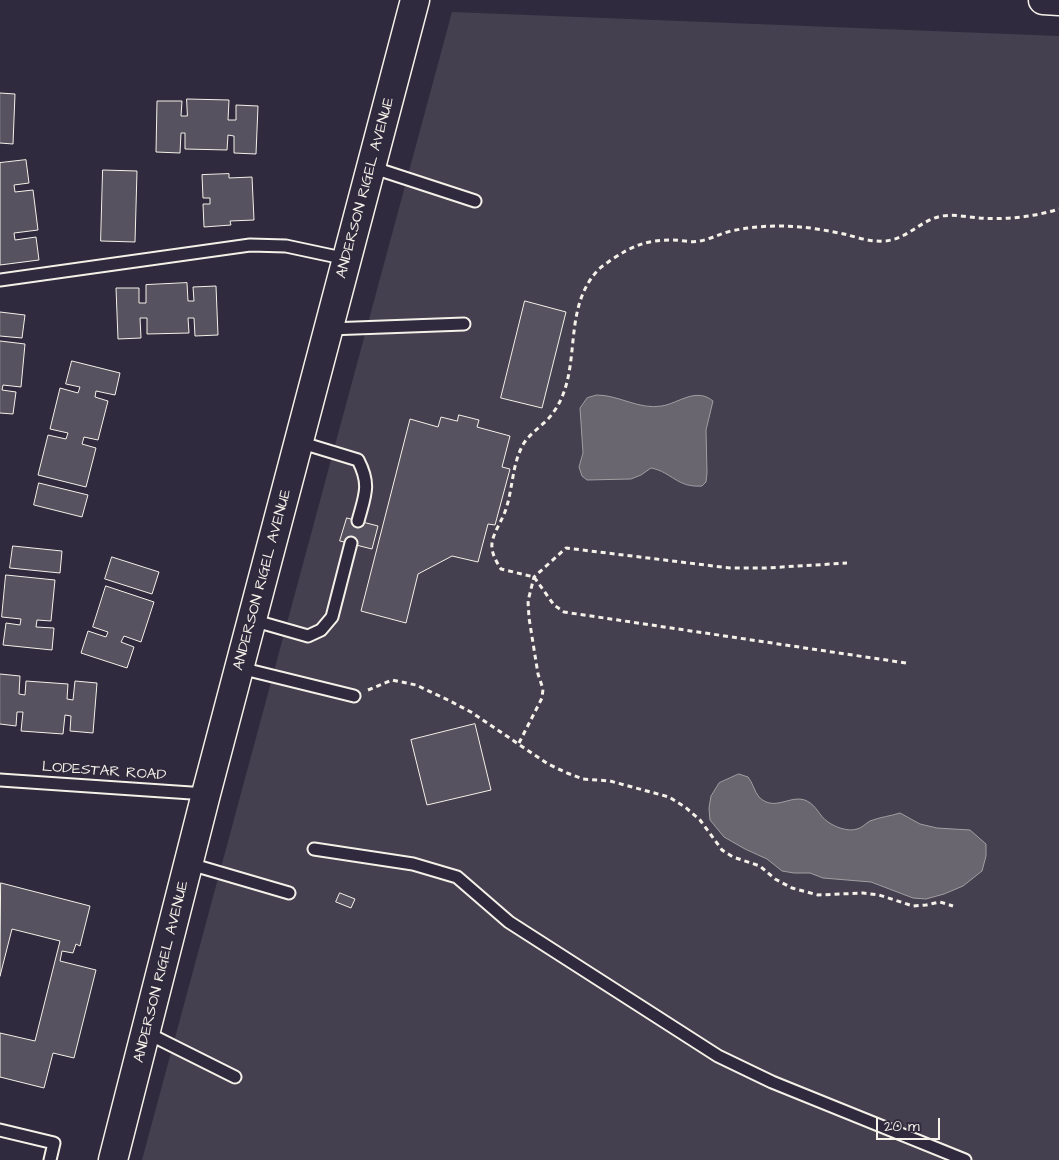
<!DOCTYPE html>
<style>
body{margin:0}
#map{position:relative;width:1059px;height:1160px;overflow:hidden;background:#2f2a3d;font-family:"Architects Daughter",sans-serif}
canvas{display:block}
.scale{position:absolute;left:876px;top:1118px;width:64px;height:22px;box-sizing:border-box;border:2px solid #f4f1e8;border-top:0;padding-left:6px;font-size:15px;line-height:18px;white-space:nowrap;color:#f4f1e8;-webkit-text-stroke:4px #2f2a3d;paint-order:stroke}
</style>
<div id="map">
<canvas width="1059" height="1160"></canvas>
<div class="scale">20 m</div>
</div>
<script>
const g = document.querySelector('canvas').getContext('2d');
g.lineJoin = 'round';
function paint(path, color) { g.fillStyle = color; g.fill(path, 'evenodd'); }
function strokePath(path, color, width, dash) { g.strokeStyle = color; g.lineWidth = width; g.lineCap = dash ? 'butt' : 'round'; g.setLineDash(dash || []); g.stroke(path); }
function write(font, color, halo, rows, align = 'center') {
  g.font = font + ' "Architects Daughter",sans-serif'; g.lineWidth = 4; g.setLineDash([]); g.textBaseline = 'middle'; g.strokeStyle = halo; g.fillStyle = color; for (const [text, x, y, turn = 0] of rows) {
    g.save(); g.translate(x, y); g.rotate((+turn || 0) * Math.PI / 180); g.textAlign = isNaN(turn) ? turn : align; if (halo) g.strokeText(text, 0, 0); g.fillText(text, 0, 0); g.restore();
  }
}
paint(new Path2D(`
 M452,12L1059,36V1160H142Z`), '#454050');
const water = new Path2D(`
 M597,395C619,395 639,410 662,406C679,403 696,387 713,401L706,430L707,473L706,482L702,486C677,488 672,472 651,468L641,475L631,479L587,480L582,476L579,467L583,453L580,408L587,398Z
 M739,774L748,777C753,783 754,791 759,797C775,813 791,793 807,801C817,806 819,816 828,822C835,827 848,832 857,829C862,828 866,823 870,821C880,817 891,816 900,813L920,824L937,828L970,830L986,844V856L982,871L963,886L944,894L926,899L913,898L871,882L823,878L810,873H794L782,871L767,859L745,849L724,837L710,820L709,808L711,796L719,783Z`);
paint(water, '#6a6670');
strokePath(water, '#a19ea0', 1);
const building = new Path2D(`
 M0,93L15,94L13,144L0,143Z
 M187,99L229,100L228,120H236V105L258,106L256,154L234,153V136L228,135L227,150L185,149V133H181L180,153L156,152L157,101H182L181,116H187Z
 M26,160L29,183L14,185L15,192L33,190L38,230L14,233L15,240L36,237L39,260L0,265V163Z
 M103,170L137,171L135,242L101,241Z
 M229,174V178L252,177L254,220L230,221L231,225L204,227L203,204H210V198H203L202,175Z
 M187,283L188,301H194L193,287L216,286L218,335L195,336L194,318H188L189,333L147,334V318H140L141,338L118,339L116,288H139V303H146V285Z
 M525,301L566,312L542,408L501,398Z
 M0,312L25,315L22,338L0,336Z
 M0,341L25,344L21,387L3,385L2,390L16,392L13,414L0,413Z
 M72,361L120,373L115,395L96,391L95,397L108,401L98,440L84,437L82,444L96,448L86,487L38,475L48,435L66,439L68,433L50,429L60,388L78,393L80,387L66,384Z
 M459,415L479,420L477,427L510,436L502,467L510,469L495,525L488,524L478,562L452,556L418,574L406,623L361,611L410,419L438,427L441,417L457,421Z
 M39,483L88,495L82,517L34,505Z
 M347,518L378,526L372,549L340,541Z
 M13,546L62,551L60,573L10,568Z
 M112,557L159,572L152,594L105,579Z
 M6,575L55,580L51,621L37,620L36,627L54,628L52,650L3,645L6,623L20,625L21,619L2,617Z
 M106,586L154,602L141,642L124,636L121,642L134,647L127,668L81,653L88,631L106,637L108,632L93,627Z
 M0,674L20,676L19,694L25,695L26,681L68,684L67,699L73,700L75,681L97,683L93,733L70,731L71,716L65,715L63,734L21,731L23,712H17L16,726L0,724Z
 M475,724L491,790L427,805L411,740Z
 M1,883L90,906L80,946L76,944L73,953L62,951L60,961L96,970L74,1058L53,1053L44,1088L0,1077V1033L35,1041L60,941L12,929L0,976Z
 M340,893L355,899L351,908L336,902Z`);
paint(building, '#56525f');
strokePath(building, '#f4f1e8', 1);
const service = new Path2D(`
 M371,167L475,201
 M0,280L250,245L286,246L347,259
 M329,329L464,324
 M299,442L358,460C371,485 365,495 358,521
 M252,620L308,636L321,630L332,617L351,543
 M240,668L354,696
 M0,780L206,794
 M314,849L413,864L457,877L509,922L718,1056L772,1082L965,1160
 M190,864L289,893
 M147,1033L235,1077
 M0,1130L54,1143L50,1160`);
const tertiary = new Path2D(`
 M1043,0L1059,1
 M113,1160L206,794L415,0`);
strokePath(service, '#f4f1e8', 15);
strokePath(tertiary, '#f4f1e8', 31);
strokePath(new Path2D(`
 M906,663L564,612L554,605L534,577L501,569C496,561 491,553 492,543C494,531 502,521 506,509C513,488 512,463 524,443C530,434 539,428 547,420C587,378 558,313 598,270C602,266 607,263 611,260C632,246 646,240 672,240C681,240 691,243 700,241C710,239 720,234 731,231C754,226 776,225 800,227C814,228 829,231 844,234C856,237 870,242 884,241C907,240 920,220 942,216C954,214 967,217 979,218C1005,220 1033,217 1059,209
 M368,690L392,680L416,685L448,700L471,712L548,764L567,773L583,779L610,781L669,797L685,807L700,820L722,850L733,857L760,866L775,879L792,888L818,895L863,893L879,895L913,906L926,905L940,902L953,906
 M519,743L542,698L543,689L538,674L529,618L528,601L534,577L566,548L730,568H766L847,563`), '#f4f1e8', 3, [5, 4]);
strokePath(service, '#2f2a3d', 11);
strokePath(tertiary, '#2f2a3d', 28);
write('15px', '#f4f1e8', '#2f2a3d', [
 ["ANDERSON RIGEL AVENUE",366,188,-75],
 ["ANDERSON RIGEL AVENUE",263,580,-75],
 ["LODESTAR ROAD",104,772,4],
 ["ANDERSON RIGEL AVENUE",162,972,-76]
]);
</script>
